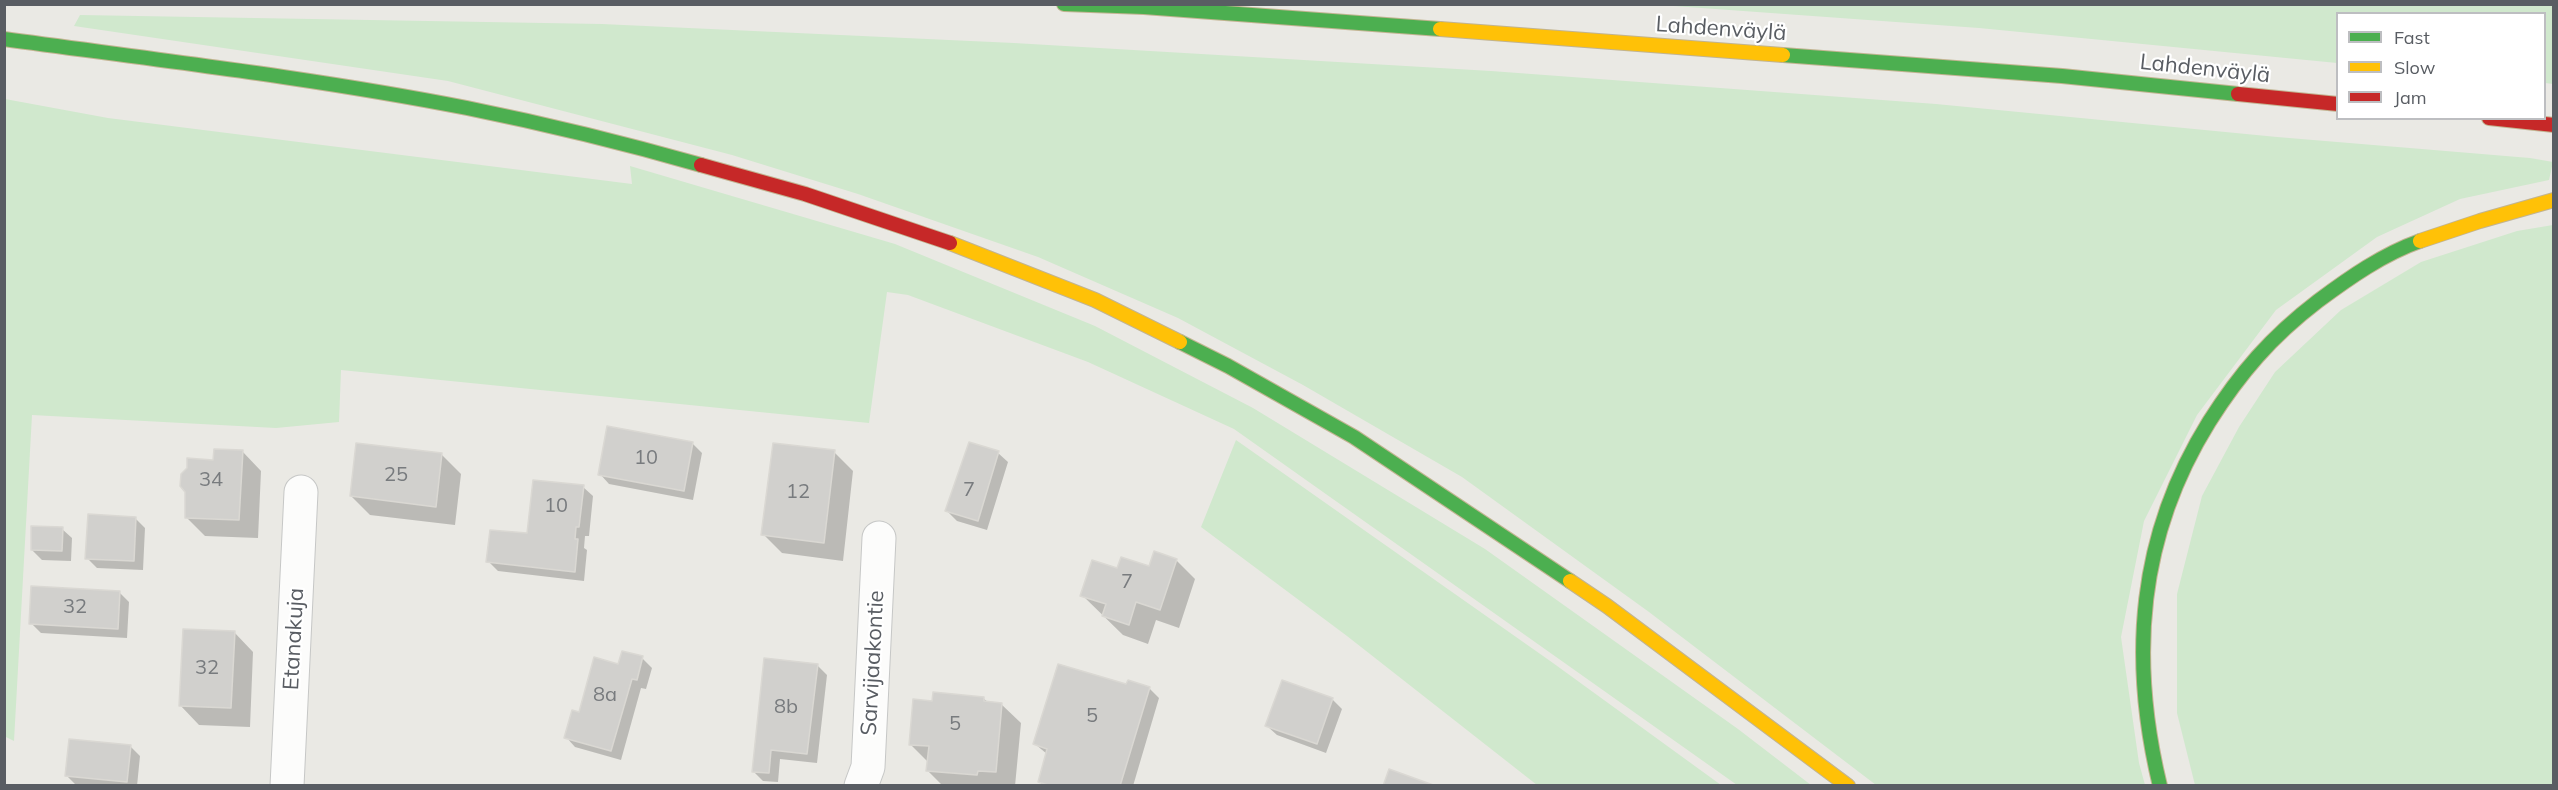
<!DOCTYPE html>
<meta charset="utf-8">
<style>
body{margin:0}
#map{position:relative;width:2558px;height:790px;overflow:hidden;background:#eae9e4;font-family:Mulish,sans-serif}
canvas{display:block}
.frame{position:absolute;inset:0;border:6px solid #595d63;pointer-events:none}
.legend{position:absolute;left:2336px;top:12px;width:210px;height:108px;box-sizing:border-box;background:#fff;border:2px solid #bdbec1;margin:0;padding:8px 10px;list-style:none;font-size:18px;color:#595d63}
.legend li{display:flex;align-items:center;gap:12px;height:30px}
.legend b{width:30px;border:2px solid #bdbec1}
</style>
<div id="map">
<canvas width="2558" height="790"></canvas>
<div class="frame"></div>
<ul class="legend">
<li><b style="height:8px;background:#4caf50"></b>Fast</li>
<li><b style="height:8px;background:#ffc107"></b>Slow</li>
<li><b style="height:8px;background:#c62828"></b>Jam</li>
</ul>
</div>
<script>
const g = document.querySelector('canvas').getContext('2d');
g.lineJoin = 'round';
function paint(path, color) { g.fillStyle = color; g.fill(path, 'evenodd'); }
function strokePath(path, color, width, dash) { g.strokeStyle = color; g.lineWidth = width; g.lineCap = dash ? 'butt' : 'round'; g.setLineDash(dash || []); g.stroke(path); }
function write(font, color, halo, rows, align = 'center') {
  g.font = font + ' Mulish,sans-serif'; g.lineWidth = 4.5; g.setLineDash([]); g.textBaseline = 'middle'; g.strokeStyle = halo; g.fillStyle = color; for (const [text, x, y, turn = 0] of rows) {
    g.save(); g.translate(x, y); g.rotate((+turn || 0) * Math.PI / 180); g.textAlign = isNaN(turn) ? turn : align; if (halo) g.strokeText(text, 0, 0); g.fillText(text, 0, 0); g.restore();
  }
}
paint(new Path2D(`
 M1660,5H2553V84L2545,83L2544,14H2338L2337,63L1979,28Z
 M80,15L602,24L1014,43L1491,71L1936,104L2277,137L2530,158L2553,162L2549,180L2460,199L2377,237L2276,310L2197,415L2144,521L2121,637L2139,763L2145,785H1876L1649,612L1462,477L1303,385L1178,318L1038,257L858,194L732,155L448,81L74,26Z
 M5,99L108,118L632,184L630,166L895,244L1095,326L1253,408L1485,549L1738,729L1811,785H1737L1234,429L1088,362L908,295L887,292L869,423L341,370L339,422L276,428L32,415L14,741L4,736Z
 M2553,225V785H2195L2177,713V594L2202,496L2239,427L2275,372L2341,310L2421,262L2517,231Z
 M1236,440L1553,663L1721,785H1537L1347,636L1201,527Z`), '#d0e8cd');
paint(new Path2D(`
 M692,443L702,453L693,500L609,484L600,474Z
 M242,451L261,471L258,538L205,536L186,517L215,461Z
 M834,452L853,471L843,561L782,553L763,534Z
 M998,453L1008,462L987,530L957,521L947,511Z
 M442,455L461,474L455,525L370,515L351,496Z
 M583,487L593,496L589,536H585L584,548L587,550L584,581L498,571L488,561L529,535Z
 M135,518L145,528L143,570L97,568L87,558Z
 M62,529L72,538L71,561L42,560L32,550Z
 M1176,560L1195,579L1179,628L1156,620L1148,644L1123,635L1082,595L1150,568Z
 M119,592L129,602L127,638L41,633L31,623Z
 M234,632L253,652L250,727L199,725L180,705Z
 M642,658L652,668L646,689L641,688L621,760L575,747L566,737L580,714L619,666Z
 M817,665L827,675L817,763L780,759L778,782L763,781L753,771Z
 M1129,682L1150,689L1159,698L1133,786H1044L1039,781L1047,754L1035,744L1127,686Z
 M983,698L989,703L1001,704L1021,723L1015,786H943L928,771V762L910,744L933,703Z
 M1332,699L1342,709L1326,753L1277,735L1267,726Z
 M130,746L140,756L137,786H77L67,776Z`), '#0003');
const building = new Path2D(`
 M607,426L693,442L684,491L598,475Z
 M969,442L999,451L978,521L945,511Z
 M356,443L442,453L436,507L350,496Z
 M773,443L835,450L824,543L761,535Z
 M214,449L243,450L239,520L185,518V492L180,486L181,474L187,468V458L213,460Z
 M533,480L584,485L579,527H576L575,539H578L575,572L486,562L490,530L527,533Z
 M88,514L136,517L134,561L85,559Z
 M31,526L63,527L62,551L31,550Z
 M1154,551L1177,559L1160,610L1136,602L1129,625L1102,616L1106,604L1080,596L1092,560L1117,568L1121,557L1149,566Z
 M31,586L120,591L118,629L29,624Z
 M183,629L235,631L231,708L179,706Z
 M622,651L643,656L637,680L632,679L611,751L564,738L572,710L579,712L594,657L618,664Z
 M764,658L818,664L807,754L771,750L769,773L752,772Z
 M1058,664L1126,684L1128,680L1150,687L1120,786H1051L1038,782L1047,749L1033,744Z
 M1282,680L1333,698L1317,744L1265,726Z
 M933,692L984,697V701L1002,703L996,772L978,771L977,775L926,771L929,746L909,745L913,699L932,701Z
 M69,739L131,745L127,782L65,776Z
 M1389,769L1436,786H1383Z`);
paint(building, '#d1d0cd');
strokePath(building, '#dad8d3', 1.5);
const street = new Path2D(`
 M287,786L301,492
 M861,786L868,767L879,538`);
const fast = new Path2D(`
 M1064,4L1144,7L1440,29
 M4,39C158,60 314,78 467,108C546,124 624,143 701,165
 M1783,55L2062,76L2238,94
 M1180,342L1228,366L1354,437L1570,581
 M2160,786C2129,658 2138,536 2209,422C2240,373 2271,337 2318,301C2349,278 2383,254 2420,241`);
const slow = new Path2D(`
 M1440,29L1783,55
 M2420,241L2480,221L2554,200
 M950,243L1095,300L1180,342
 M1570,581L1607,606L1848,786`);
const jam = new Path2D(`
 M2238,94L2338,104
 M2489,118L2554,125
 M701,165L805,194L950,243`);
strokePath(street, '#c6c7c6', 35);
strokePath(fast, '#c2b491', 16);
strokePath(slow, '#c2b491', 16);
strokePath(jam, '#c2b491', 16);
strokePath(street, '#fcfcfb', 33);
strokePath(fast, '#4caf50', 14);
strokePath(slow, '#ffc107', 14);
strokePath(jam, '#c62828', 14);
write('20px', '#787b7e', null, [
 ["10",646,458],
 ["25",396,475],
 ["34",211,480],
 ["7",969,490],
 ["12",798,492],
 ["10",556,506],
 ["7",1127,582],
 ["32",75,607],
 ["32",207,668],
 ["8a",605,695],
 ["8b",786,707],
 ["5",1092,716],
 ["5",955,724]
]);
write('22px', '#595d63', '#fff', [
 ["Lahdenväylä",1721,29,4],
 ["Lahdenväylä",2205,69,6],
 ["Etanakuja",294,639,-87],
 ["Sarvijaakontie",873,663,-87]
]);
</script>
